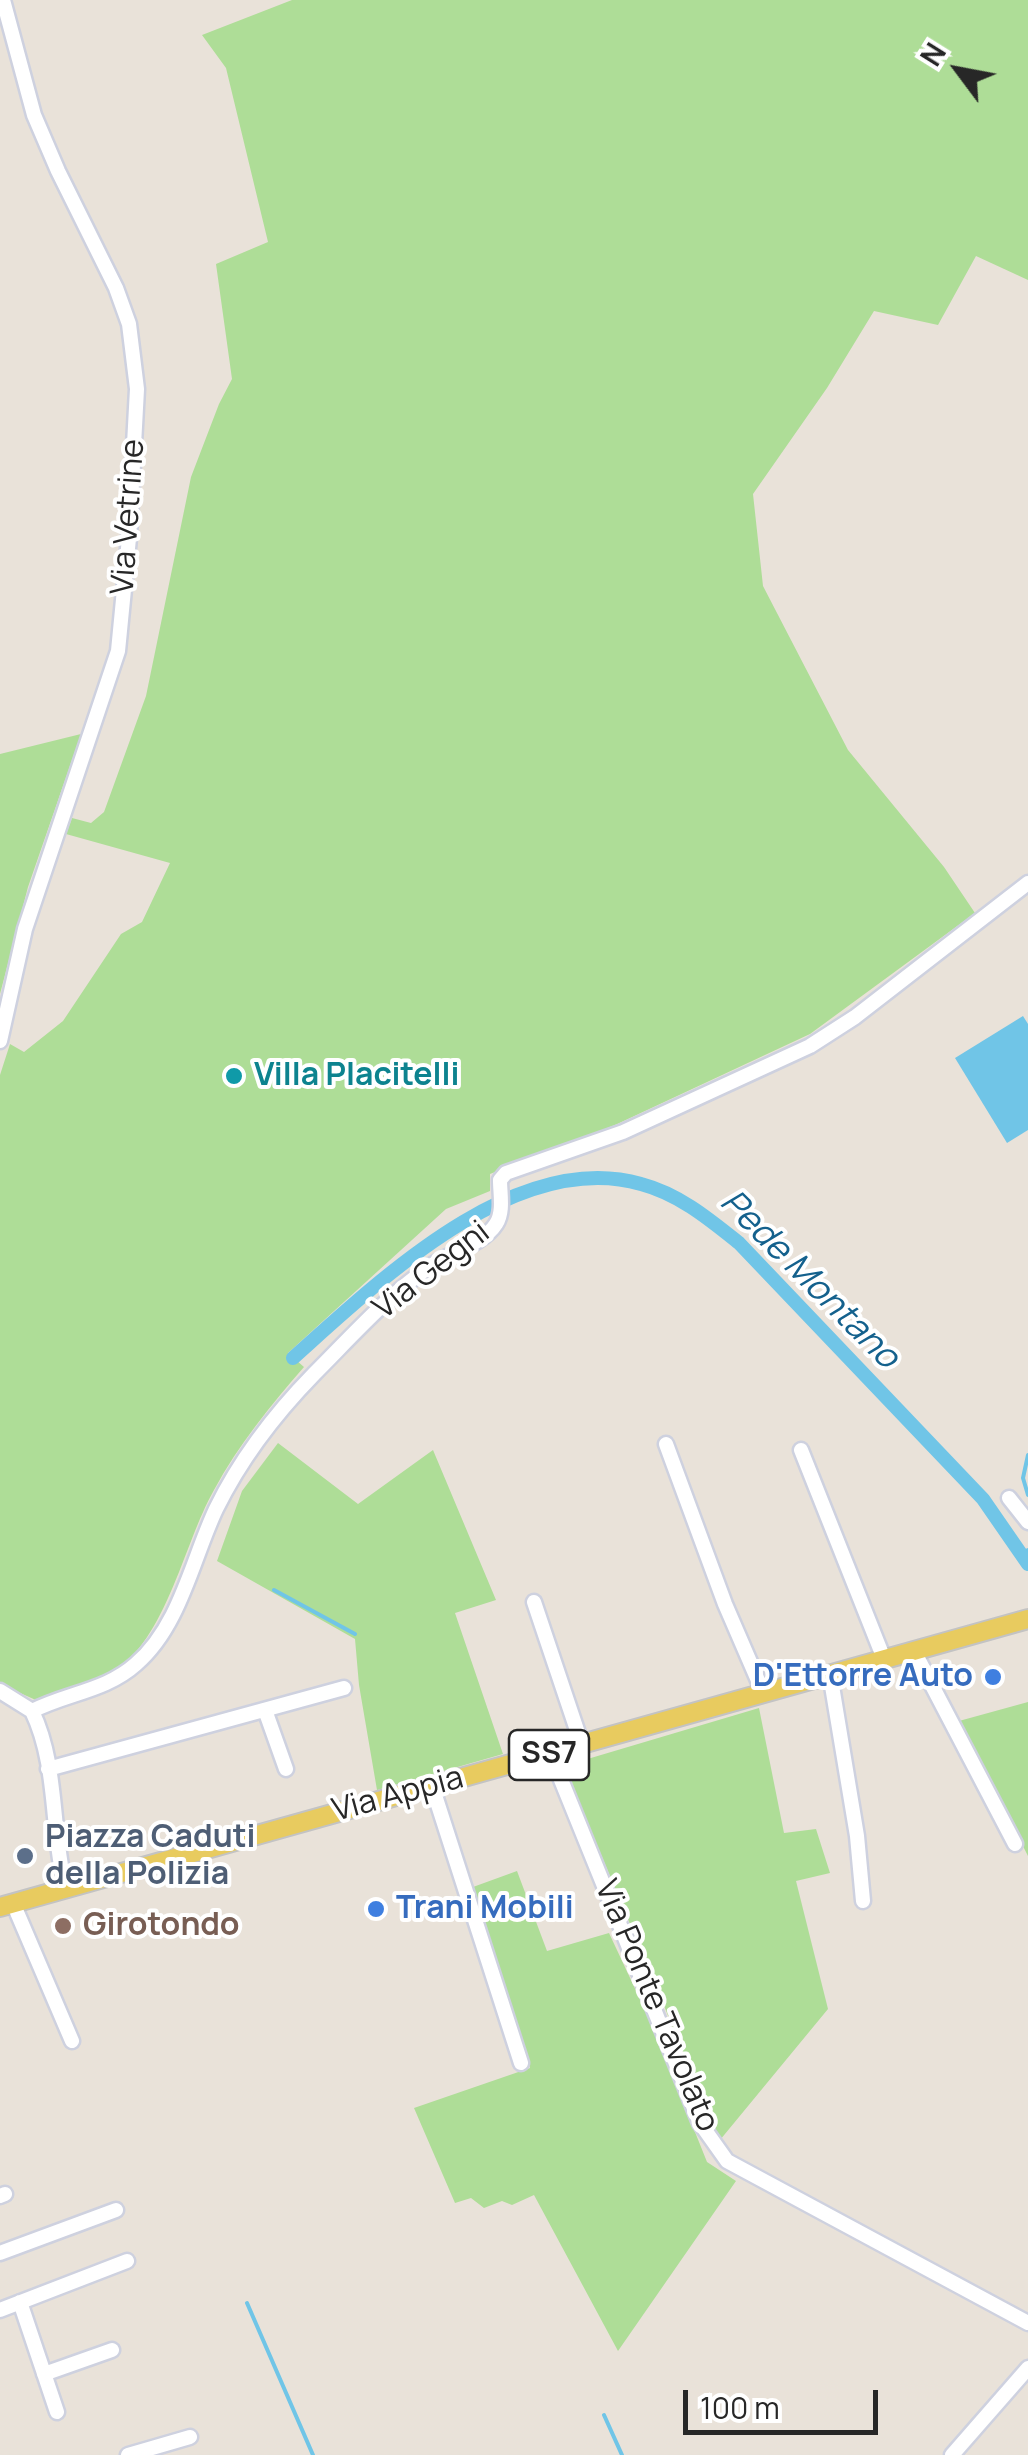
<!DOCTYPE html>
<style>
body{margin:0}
#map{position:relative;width:1028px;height:2455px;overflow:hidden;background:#e9e2d9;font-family:Manrope,sans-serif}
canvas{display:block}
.north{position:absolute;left:908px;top:20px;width:100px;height:100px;-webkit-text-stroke:8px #fff;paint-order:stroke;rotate:302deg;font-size:28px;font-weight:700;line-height:40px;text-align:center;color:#272727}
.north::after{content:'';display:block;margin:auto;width:35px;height:45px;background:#272727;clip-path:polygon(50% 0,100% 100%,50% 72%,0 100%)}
.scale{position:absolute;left:683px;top:2390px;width:195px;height:45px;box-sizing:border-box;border:5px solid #272727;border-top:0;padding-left:12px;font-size:30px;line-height:35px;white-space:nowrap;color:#272727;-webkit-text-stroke:8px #fff;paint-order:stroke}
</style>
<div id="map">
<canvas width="1028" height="2455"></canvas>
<div class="north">N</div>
<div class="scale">100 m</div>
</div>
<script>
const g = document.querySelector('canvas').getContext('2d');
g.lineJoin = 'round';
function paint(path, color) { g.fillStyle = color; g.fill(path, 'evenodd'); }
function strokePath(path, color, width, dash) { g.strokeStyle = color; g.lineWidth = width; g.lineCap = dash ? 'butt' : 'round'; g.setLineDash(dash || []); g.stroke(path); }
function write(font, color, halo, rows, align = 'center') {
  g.font = font + ' Manrope,sans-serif'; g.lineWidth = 8; g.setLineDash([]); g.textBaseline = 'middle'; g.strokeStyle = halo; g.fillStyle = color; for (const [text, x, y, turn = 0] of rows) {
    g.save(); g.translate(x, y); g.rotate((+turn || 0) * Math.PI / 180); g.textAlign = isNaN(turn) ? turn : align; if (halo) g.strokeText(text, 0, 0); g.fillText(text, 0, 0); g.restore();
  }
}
paint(new Path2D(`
 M292,0H1028V280L976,256L938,325L874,311L827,388L753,494L763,586L848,750L944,867L975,913L810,1034L615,1125L490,1174V1191L446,1209L288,1353L304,1367C270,1406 239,1444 214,1490C182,1546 166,1647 103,1679C83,1689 59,1694 38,1701L0,1684V1075L10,1044L24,1052L63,1021L121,934L142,922L170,863L66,834L72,818L91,823L104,812L146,696L191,477L219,404L232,379L216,264L268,242L226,68L202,35Z
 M81,734L28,887L0,994V754Z
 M278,1443L358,1504L433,1450L496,1600L455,1613L503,1754L377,1790L359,1685L355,1639L217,1561L242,1491Z
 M1028,1702V1856L959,1721Z
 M759,1708L784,1833L816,1829L830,1873L796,1881L828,2009L720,2140L564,1766Z
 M517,1871L547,1951L609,1933L653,2027L707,2162L736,2181L618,2351L534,2195L512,2205L502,2201L484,2208L471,2198L455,2203L414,2108L530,2068L473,1887Z`), '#aedd97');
paint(new Path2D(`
 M1023,1016L1028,1024V1130L1007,1143L955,1058Z`), '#70c5e7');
strokePath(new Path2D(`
 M1028,1455L1023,1478L1028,1495
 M1020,1553L1028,1550
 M274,1590L355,1634
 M247,2303L313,2455
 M604,2415L622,2455`), '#70c5e7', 4);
strokePath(new Path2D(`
 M293,1358C379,1281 516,1148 641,1184C679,1194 709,1219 739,1243L983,1499L1028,1564`), '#70c5e7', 14);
const minor = new Path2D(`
 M0,1041L25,929L118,651L129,538L137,389L129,324L116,288L58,171L34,115L3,0
 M666,1444L725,1604L763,1692
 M801,1450L884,1659
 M1009,1498L1028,1522
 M534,1602L582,1745
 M914,1651L1015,1844
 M830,1674L857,1836L863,1901
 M0,1691L32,1711
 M265,1710L286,1769
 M32,1711C67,1693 106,1691 136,1664C180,1626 192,1560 216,1509C241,1458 274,1415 314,1374C352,1336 388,1295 432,1265C451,1253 484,1243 496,1224C504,1212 500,1194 500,1180L506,1173L623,1132L810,1046L855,1017L1028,883
 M32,1711C58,1765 51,1829 65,1886
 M551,1755L700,2123L727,2161L1028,2323
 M48,1769L344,1688
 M432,1786L521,2063
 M13,1903L72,2041
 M0,2196L5,2194
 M0,2253L116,2210
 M20,2302L57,2412
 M0,2310L127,2261
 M44,2374L112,2350
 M128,2455L190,2437
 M952,2455L1028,2368`);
const major = new Path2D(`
 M0,1907L1028,1619`);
strokePath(minor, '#ced1df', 19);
strokePath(major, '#c3c3c3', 22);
strokePath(minor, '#fff', 14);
strokePath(major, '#e8cb5f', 18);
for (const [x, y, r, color] of [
 [234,1076,10,"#0f9aa8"],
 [993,1677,10,"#3f7fe0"],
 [25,1856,10,"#5c6f8a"],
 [376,1909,10,"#3f7fe0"],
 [63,1926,10,"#8d6e63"]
]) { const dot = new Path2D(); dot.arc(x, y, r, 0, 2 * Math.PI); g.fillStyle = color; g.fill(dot); strokePath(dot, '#fff', 4); }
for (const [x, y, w] of [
 [549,1755,80]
]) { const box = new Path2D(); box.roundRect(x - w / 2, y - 25, w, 50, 8); g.fillStyle = '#fff'; g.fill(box); strokePath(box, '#272727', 2.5); }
write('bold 30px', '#272727', null, [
 ["SS7",549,1755]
]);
write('32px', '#272727', '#fff', [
 ["Via Vetrine",129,517,-86],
 ["Via Gegni",432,1271,-38],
 ["Via Appia",398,1795,-15],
 ["Via Ponte Tavolato",656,2006,67]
]);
write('bold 32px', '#0d838f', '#fff', [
 ["Villa Placitelli",254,1076]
], 'left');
write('bold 32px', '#366cbe', '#fff', [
 ["D'Ettorre Auto",973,1677],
 ["Trani Mobili",396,1909,"left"]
], 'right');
write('bold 32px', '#4e5e75', '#fff', [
 ["Piazza Caduti",45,1838],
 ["della Polizia",45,1875]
], 'left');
write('bold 32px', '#785e54', '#fff', [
 ["Girotondo",83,1926]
], 'left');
write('italic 35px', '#14618d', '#fff', [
 ["Pede Montano",809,1280,45]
]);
</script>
